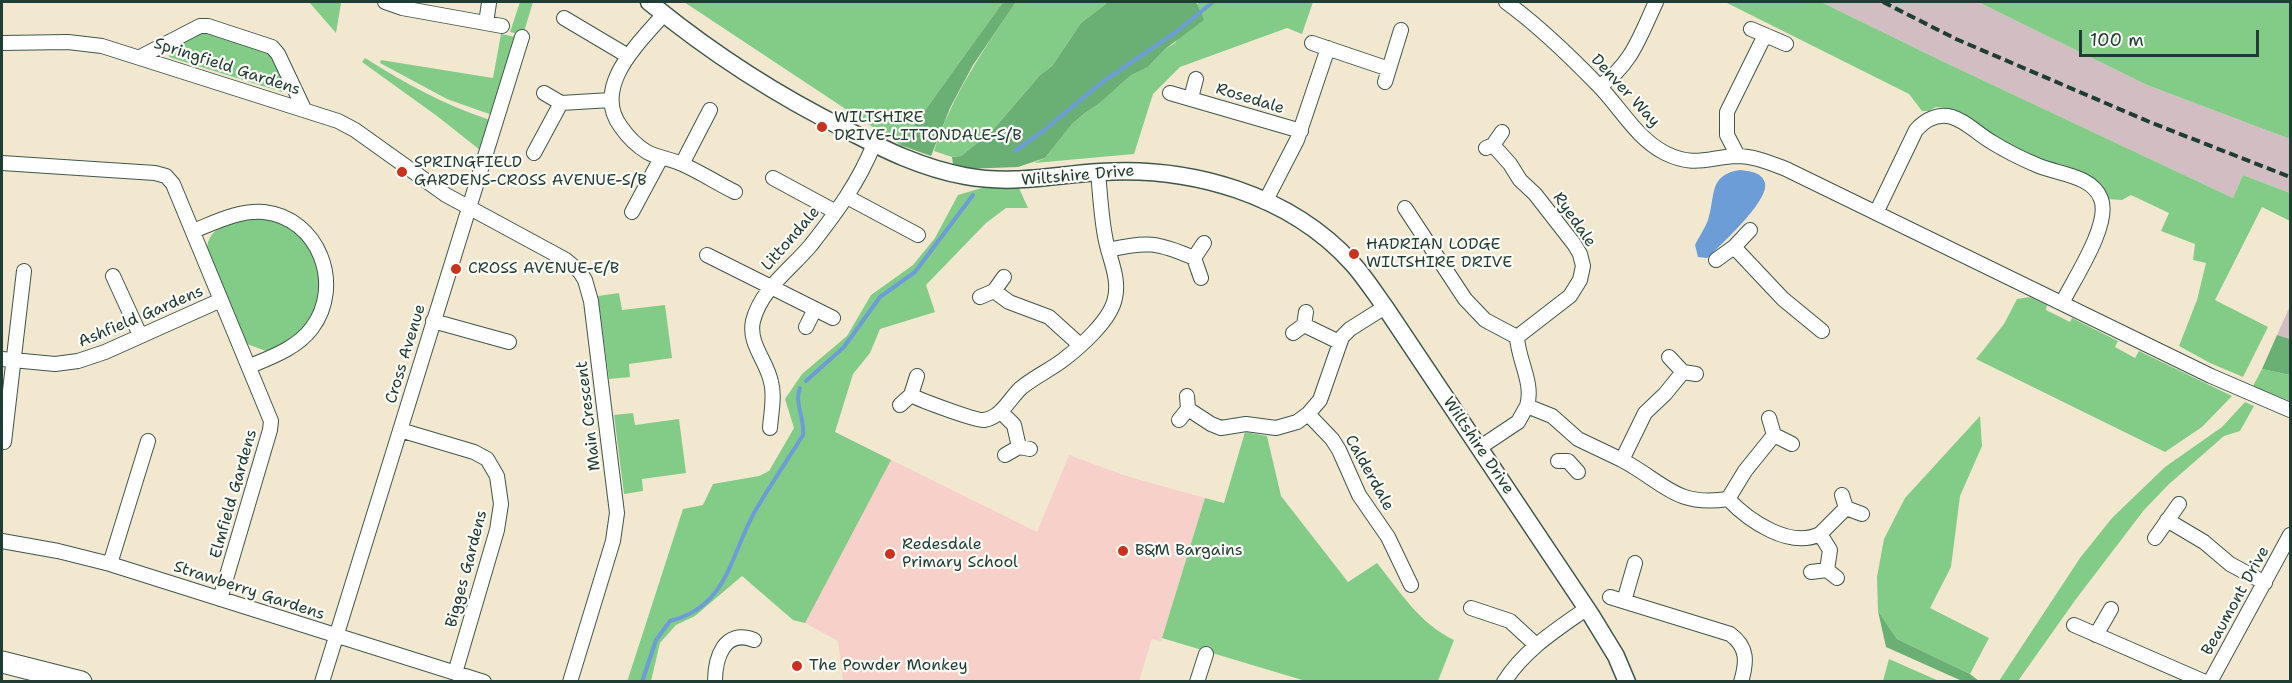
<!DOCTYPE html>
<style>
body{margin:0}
#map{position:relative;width:2292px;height:683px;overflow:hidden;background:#f2e8d0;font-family:"Shantell Sans",sans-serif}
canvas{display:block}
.frame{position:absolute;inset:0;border:3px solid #1f3d34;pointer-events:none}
.scale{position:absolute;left:2079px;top:30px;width:180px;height:27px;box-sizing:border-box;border:3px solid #1f3d34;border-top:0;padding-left:8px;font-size:18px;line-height:21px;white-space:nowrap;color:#1f3d34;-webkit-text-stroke:4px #fdfcf7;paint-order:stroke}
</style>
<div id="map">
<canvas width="2292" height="683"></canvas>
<div class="frame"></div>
<div class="scale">100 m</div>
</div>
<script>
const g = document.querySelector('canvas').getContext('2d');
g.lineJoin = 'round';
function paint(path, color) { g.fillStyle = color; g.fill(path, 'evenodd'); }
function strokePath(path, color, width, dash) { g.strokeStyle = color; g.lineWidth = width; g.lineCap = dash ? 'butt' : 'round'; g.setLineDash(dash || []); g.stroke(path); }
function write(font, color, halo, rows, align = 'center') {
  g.font = font + ' "Shantell Sans",sans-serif'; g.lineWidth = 4.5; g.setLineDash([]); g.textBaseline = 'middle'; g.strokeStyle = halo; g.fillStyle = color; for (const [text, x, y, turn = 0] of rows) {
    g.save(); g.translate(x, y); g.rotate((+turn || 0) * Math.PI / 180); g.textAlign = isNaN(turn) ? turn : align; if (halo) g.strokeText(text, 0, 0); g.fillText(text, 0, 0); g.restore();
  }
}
paint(new Path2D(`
 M835,432L1037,532L1069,455L1126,476L1205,498L1161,641L1152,639L1139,681H843L838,641L805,623L793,620Z`), '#f7d0ca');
paint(new Path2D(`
 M1821,2H1978L2147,85L2290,139V193L2243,175L2233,198L1942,61Z
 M2290,306V339L2277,335Z`), '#d2bec2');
paint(new Path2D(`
 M309,2L341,3L336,33Z
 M520,2H533L523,35L510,32Z
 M684,2H1003L900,145Z
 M1016,2H1108L1081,23L1052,66L1040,75L992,131L961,156L952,157L934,151C952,95 984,49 1016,2Z
 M1196,2H1313L1302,34L1287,28L1180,67L1153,94L1134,154L1034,163L1045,158L1073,123L1085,113L1100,103L1130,76L1148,67L1165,49L1175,43L1198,3Z
 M1725,2H1821L1942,61L2233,198L2243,175L2290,193V221L2262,207L2215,300L2268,327L2243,377L2210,363L2179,346L2197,300L2206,263L2193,260L2195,244L2161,231L2169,213L2131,195L2122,200L2107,199C2105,192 2105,187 2099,182C2095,178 2087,177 2081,175C2071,171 2064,161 2051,164L1992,136L1985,128L1946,108L1936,107L1929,111H1922L1909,94Z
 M1978,2H2290V139L2147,85Z
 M197,33C215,33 255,41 269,55C277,62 282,78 286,88L282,92L169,57L171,48Z
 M501,34L516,37L492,115L447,99L380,63L381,60L493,78Z
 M365,58C405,83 444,105 490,120L480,150L437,116L362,62Z
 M985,187L1019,188L1028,208H1006L986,223L926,285L935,312L880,329L870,353L853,374L835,432L891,460L805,623L793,620L742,576L695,616L676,625L660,643L651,681L627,682L683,509L703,505L713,484L759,476L769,471L794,428L785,399L802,374L847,336L871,295L913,265L935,238L958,195Z
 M256,217C268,220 280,223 290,229C330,253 329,315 291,339C284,344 274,347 266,351L247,344L207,247C211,223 235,223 256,217Z
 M619,293L622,310L665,305L672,358L629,364L630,377L609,379L598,296Z
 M2030,297L2047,305L2046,310L2070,322L2072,318L2118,341L2115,347L2135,358L2139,351L2232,396L2202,427L2165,452L1976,359L2004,324L2017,299Z
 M2262,369L2290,375V401L2253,386Z
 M2245,402L2254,406L2240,431L2224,436L2168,485L2144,510L2076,599L2018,681H1999L2080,558L2112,518L2165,467L2222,427Z
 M633,413L635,425L679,419L686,473L642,479L643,491L624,494L614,415Z
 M1980,416L1982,446L1960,496L1951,567L1930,608L1989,638L1970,674L1897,639L1878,611L1877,577L1884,539L1905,498Z
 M1245,432L1267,436L1281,496L1348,582L1377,563C1401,593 1419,623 1454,640L1438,681L1309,682L1162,638L1205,498L1224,503Z
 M1889,659L1939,681H1883Z`), '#83cc88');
paint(new Path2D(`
 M1003,2H1016L973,65L950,108L931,156L900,145Z
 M1108,2H1196L1204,20L1165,49L1148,67L1130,76L1100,103L1085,113L1073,123L1045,158L1018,167L963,169L953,164L952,157L961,156L992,131L1040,75L1052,66L1081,23Z
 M2277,335L2290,339V375L2262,369Z
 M1878,611L1897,639L1970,674L1979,681H1962L1886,647Z`), '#6ab074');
paint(new Path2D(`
 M1740,170C1749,171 1762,172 1765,183C1769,201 1723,242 1711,255L1707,258L1698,257L1695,245C1699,237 1705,228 1708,220C1716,195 1708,175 1740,170Z`), '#6d9dd6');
strokePath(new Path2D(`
 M1015,151L1043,131L1101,83L1176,32L1213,2
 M806,381L844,347L880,297L915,272L973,195
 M642,682L656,640L670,621C727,607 730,557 754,513C769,487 787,461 803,435C805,419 794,402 800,388`), '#6d9dd6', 4);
const minor = new Path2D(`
 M385,2L402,8L502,26
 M1506,2C1539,26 1569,55 1598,85C1620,107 1636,138 1665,153C1695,168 1709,157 1737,156C1754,156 1770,163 1786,169L2211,376L2290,410
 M664,14C639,43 591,87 621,127C628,137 637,146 647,152C658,158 671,159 682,164C700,172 717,183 735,192
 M564,18L628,56
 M486,23L489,3
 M1751,29L1786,44
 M2,43L68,42L102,46L338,121L355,130L446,195L566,260L580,272L585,280L591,301L617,513L613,541L570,682
 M1312,43L1389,69
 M140,57L200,26H208L272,47L278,54L304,109
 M1385,82L1401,30
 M1600,86C1632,64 1640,36 1656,2
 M544,93L561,103
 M1170,93L1301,131
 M1191,98L1196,79
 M1486,148L1493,145L1502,132
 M534,153L561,103L611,100
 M1738,156L1727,135V112L1765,35
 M2,163L155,173L166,176L173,184L271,421L270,430L220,599
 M682,164L710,110
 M773,178L836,212
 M847,197L918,235
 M1265,202L1297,140L1328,48
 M1405,208L1465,299L1485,320L1517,337L1570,296L1580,280L1583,266L1580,254L1574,244L1535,194L1520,180L1510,164L1493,145
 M632,212L661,158
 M1876,213L1916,130C1925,120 1938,113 1952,117C1966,121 1978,134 1990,141C2006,151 2022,159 2039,166C2059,174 2093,176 2101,199C2111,224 2074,279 2062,303
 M193,231C216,222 239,210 264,212C319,218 344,285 312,328C297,348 272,357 250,366
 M1734,247L1783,299L1822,331
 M1108,250C1147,241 1157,242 1194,258
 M707,255L833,318
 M1716,260L1734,247L1750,230
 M113,276L140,335
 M1201,278L1194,258L1204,243
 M994,291L1009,302L1049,317L1080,345
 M980,297L994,291L1004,277
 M433,321L509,342
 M1304,325L1339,342
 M806,327L815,309
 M1293,333L1304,325L1306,312
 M1517,337C1518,360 1534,383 1527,406
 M1669,357L1683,372L1696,374
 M2,359L55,364L78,361L105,352L221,300
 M1683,372L1665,394L1645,413L1622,460C1665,483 1675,507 1728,499
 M911,395C920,400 976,421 984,420C1002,417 1009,399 1021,388C1034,377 1050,370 1063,360C1080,347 1111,320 1115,298C1120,277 1108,256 1105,236C1101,215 1100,193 1098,172
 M900,405L911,395L917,376
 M1188,409L1211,424L1221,428L1246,424L1276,428L1297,422L1308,414L1320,400L1342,337L1350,329L1385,307
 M1001,412L1014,425L1019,447
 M1308,414L1332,439L1339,450L1359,495L1388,537L1411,585
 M1769,418L1774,435L1792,444
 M1179,420L1188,409L1187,396
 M770,428C771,413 775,396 771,382C767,361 748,344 753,321C761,289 791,269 811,245C836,213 859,182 874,144
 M400,430L474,452L487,459L497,476L501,504L497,530L455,673
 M4,442L24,271
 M1479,448L1518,422L1527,406L1552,416L1578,439L1622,460
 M1005,455L1019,447L1030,449
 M1558,461H1568L1578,472
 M1842,495L1846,508L1862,514
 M1728,499C1749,521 1790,549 1820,534
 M1728,499L1745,471L1774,435
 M2167,520L2204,542L2230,564L2265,583
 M2155,538L2179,504
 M2,541L58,551L110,564L484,682
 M110,564L148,441
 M1827,570L1830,550L1820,534L1846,508
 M1811,572L1827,570L1837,578
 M1610,597L1730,634C1748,647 1747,662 1741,682
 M1624,601L1635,563
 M1471,608L1510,621L1536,645
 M2074,625L2205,682
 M2096,635L2111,609
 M322,682L522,37
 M715,682C715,658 724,628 754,640
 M1197,682L1206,654
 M1504,682C1524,650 1556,630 1586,609
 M2210,682L2290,535`);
const tertiary = new Path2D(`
 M649,2C710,52 776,95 847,130C885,150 922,168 965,176C1013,185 1053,175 1100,172C1191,166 1289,194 1352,263C1364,276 1374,292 1385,307L1591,615L1616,656L1627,682`);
const primary = new Path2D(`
 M2,662L81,682`);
strokePath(minor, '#3f574b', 16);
strokePath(tertiary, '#3f574b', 19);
strokePath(primary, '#3f574b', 23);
strokePath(minor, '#fff', 14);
strokePath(tertiary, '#fff', 16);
strokePath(primary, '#fff', 21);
strokePath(new Path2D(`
 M1883,2L1956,39L2152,123L2290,177`), '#1f3d34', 4, [9, 4.5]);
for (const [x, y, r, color] of [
 [822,127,6,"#c8321e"],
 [402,172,6,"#c8321e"],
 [1354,254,6,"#c8321e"],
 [456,269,6,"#c8321e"],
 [1123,551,6,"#c8321e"],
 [890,554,6,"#c8321e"],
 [797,666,6,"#c8321e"]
]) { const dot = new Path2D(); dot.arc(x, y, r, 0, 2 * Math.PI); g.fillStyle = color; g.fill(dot); strokePath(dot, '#fdfcf7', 2); }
write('16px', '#1f3d34', '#fdfcf7', [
 ["Springfield Gardens",227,67,18],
 ["Denver Way",1625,91,47],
 ["Rosedale",1250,99,17],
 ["Wiltshire Drive",1078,176,-5],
 ["Ryedale",1574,220,55],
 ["Littondale",791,239,-49],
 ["Ashfield Gardens",141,317,-23],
 ["Cross Avenue",406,354,-73],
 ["Main Crescent",589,416,-97],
 ["Wiltshire Drive",1478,446,56],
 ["Calderdale",1369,473,61],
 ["Elmfield Gardens",234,494,-74],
 ["Bigges Gardens",467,569,-75],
 ["Strawberry Gardens",249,591,18],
 ["Beaumont Drive",2236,601,-61]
]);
write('16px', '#1f3d34', '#fdfcf7', [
 ["WILTSHIRE",834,118],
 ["DRIVE-LITTONDALE-S/B",834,136],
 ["SPRINGFIELD",414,163],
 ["GARDENS-CROSS AVENUE-S/B",414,181],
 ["HADRIAN LODGE",1366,245],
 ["WILTSHIRE DRIVE",1366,263],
 ["CROSS AVENUE-E/B",468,269],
 ["Redesdale",902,545],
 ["Primary School",902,563],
 ["B&M Bargains",1135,551],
 ["The Powder Monkey",809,666]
], 'left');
</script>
